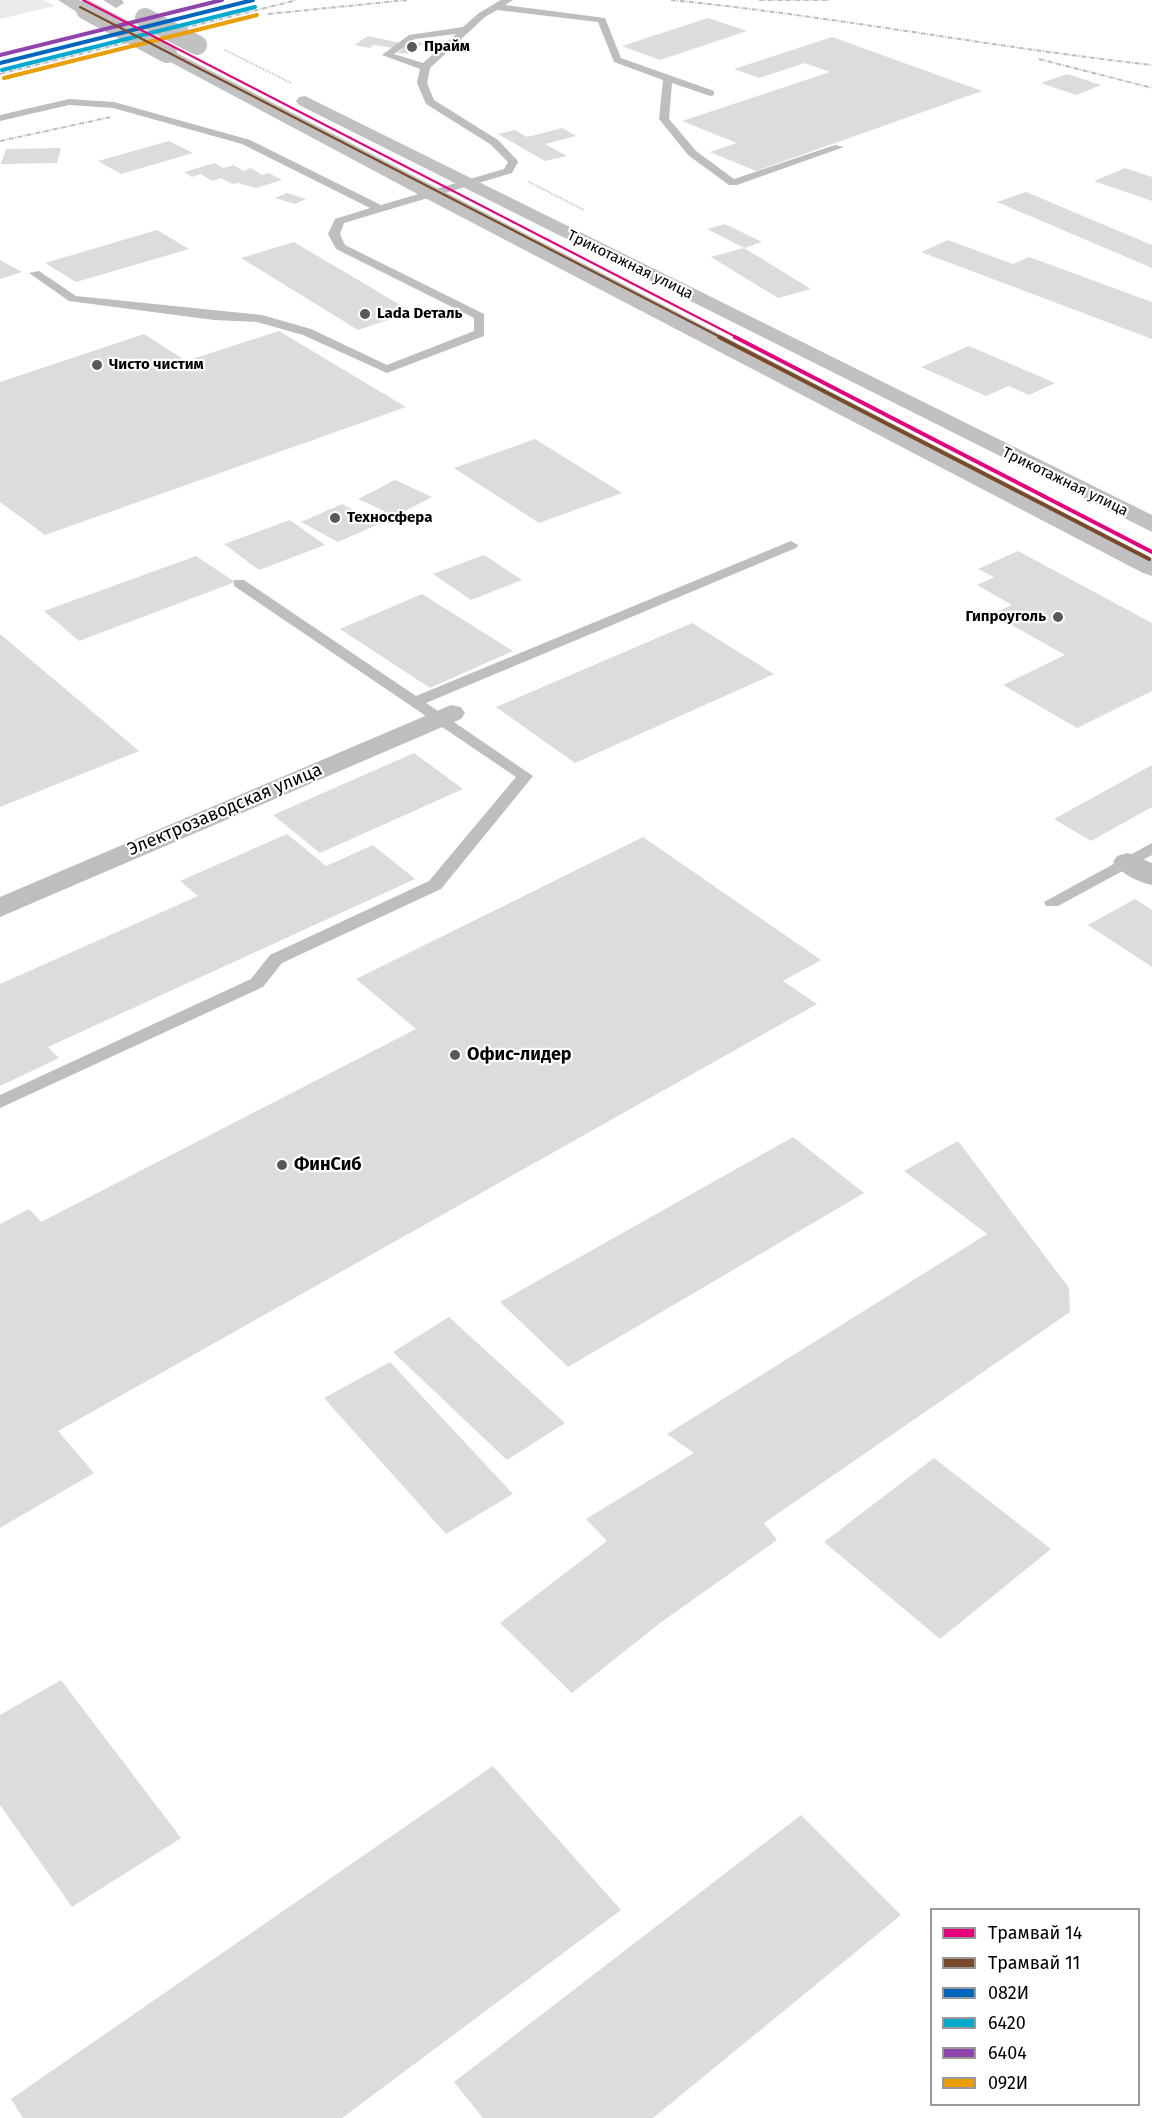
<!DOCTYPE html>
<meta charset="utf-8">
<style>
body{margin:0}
#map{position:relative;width:1152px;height:2118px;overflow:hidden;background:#fff;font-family:"Fira Sans",sans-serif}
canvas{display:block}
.legend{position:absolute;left:930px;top:1908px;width:210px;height:198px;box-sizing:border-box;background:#fff;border:2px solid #999;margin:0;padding:8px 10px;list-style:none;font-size:18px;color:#000}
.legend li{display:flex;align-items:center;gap:12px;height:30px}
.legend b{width:30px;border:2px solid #999}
</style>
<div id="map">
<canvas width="1152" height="2118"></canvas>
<ul class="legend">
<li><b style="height:8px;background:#e5007d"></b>Трамвай 14</li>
<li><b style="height:8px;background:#7a4b2a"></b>Трамвай 11</li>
<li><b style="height:8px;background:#0065bd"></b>082И</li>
<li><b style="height:8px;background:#00a9ce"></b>6420</li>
<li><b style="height:8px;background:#8e44ad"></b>6404</li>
<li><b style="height:8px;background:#eb9e00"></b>092И</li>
</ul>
</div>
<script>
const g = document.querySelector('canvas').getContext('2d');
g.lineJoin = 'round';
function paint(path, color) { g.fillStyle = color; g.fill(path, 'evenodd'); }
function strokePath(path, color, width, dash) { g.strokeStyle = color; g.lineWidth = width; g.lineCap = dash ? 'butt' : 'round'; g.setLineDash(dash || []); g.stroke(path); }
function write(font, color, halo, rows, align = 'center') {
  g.font = font + ' "Fira Sans",sans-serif'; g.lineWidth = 4.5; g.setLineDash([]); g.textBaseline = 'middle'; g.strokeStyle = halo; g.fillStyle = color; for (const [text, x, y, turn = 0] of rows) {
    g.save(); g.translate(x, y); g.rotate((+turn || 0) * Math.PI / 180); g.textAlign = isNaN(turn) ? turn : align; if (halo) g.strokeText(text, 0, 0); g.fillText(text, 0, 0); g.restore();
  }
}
paint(new Path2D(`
 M0,0H44L55,6L0,19Z`), '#eaeaea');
paint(new Path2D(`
 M708,18L747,31L660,60L622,46Z
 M368,36L405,44L410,41L424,43L408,54L397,53L402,49L374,45L370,48L354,45Z
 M832,37L982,91L756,171L710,152L737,143L682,121L830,72L805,63L759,78L734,69Z
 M1067,74L1101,85L1076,95L1041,83Z
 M562,128L576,136L545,144L567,156L545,161L498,134L515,130L527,137Z
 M169,141L193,153L121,174L98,161Z
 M61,148L57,163L1,164L6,149Z
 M215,163L223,168L234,165L243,171L251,168L262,175L269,173L282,180L256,188L238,183L232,184L221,178L212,181L201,174L192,177L184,172Z
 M1125,168L1152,177V201L1094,181Z
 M1026,192L1152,245V268L997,202Z
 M287,193L306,199L295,204L275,198Z
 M725,224L762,242L744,248L707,229Z
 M157,230L189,249L76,282L45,263Z
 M948,240L1013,264L1029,257L1152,302V339L921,252Z
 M294,242L412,312L358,330L241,258Z
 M744,248L811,289L778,298L711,257Z
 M0,260L22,272L0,279Z
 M279,331L406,407L45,535L0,502V382L144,334L186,361Z
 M969,346L1055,383L1029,395L1009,386L986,396L921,367Z
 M535,439L622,493L539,523L454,468Z
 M395,480L432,497L395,516L358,499Z
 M342,504L379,524L338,542L301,522Z
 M290,520L325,545L259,570L224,544Z
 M1018,551L1152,623V691L1077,728L1003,685L1065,655L992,614L1012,605L977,585L994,577L978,569Z
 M484,555L522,580L471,600L433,574Z
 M196,556L235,582L79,641L44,611Z
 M422,594L513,651L430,688L340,629Z
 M692,623L774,674L575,763L496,707Z
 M0,634L139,751L0,807Z
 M414,753L463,789L320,853L273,815Z
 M1152,765V807L1091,841L1054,819Z
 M287,834L326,866L373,845L415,879L48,1047L59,1058L0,1086V984L198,896L180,881Z
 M643,837L821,960L783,981L817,1004L58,1431L94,1473L0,1528V1224L29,1209L41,1222L416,1029L356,979Z
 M1135,899L1152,910V967L1088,925Z
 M793,1137L864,1193L568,1367L500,1302Z
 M958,1141L1069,1288L1070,1312L764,1523L777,1540L660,1623L572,1693L500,1623L607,1541L586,1519L694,1453L667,1434L987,1234L904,1171Z
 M449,1317L565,1423L507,1460L393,1352Z
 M390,1362L513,1494L446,1534L324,1398Z
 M934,1458L1051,1549L940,1639L824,1542Z
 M61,1680L181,1838L72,1907L0,1805V1715Z
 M493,1766L621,1910L342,2118H23L11,2099Z
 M801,1815L901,1915L653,2118H483L454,2082Z`), '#dcdcdc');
strokePath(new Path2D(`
 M225,50L291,83
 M529,182L584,210`), '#b8b8b8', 2, [1, 1.5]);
paint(new Path2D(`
 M501,0H513L505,5L605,18L621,58L714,91V95L710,96L672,83L669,119L696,151L734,179L835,145L844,147L737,185H729L688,155L659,119L663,80L614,62L598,22L497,10L485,17L430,68L427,83L434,100L498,140L517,160L518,162L512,173L344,223L340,234L345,245L484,314V336L387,373L303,335L257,322L214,320L69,301L29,273L39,271L76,296L262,315L311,329L387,365L474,331V318L336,249L328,234L335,219L370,208L242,144L113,108L69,105L0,121V115L69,99L114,102L250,140L381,205L504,169L508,162L490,144L426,104L417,83L420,69L382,55L409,35L463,27L479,13ZM456,34L423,63L394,54L415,39Z
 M791,541L798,545L796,548L426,703L533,776L441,889L282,963L263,987L0,1108V1095L251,979L270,955L429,881L516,777L234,586V580H244L416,696Z
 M1152,843V855L1058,906H1046L1044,902Z`), '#bebebe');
paint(new Path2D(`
 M451,705L461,707L465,713L461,719L0,917V897Z
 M1128,853L1152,863V885C1138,882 1121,874 1113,862L1117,856Z`), '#bebebe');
paint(new Path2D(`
 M58,0H79L94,10L92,14H80Z
 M103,0H122L124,3L116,8Z
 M167,48L1152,558V576L1143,573L425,198L161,57L158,53Z
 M305,96L1152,515V532L299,105L296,101L299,97Z`), '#c1c1c1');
strokePath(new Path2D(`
 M671,0C832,16 991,47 1152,65
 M759,0H829
 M268,14L407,0
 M1039,59L1152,88
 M0,74L297,0
 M0,141L111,117`), '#bdbdbd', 2, [5, 1.5, 1, 1.5]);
strokePath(new Path2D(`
 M86,10L167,53
 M145,18L197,45`), '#c1c1c1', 20);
strokePath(new Path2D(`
 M0,63L253,0`), '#0065bd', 4);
strokePath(new Path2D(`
 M2,70L255,7`), '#00a9ce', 4);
strokePath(new Path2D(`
 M0,55L222,0`), '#8e44ad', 4);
strokePath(new Path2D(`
 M4,78L257,15`), '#eb9e00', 4);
strokePath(new Path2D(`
 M83,0L738,338`), '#e5007d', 2);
strokePath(new Path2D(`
 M735,337L1152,552`), '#e5007d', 4);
strokePath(new Path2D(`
 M80,7L722,338`), '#7a4b2a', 2);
strokePath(new Path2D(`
 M719,337L1149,559`), '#7a4b2a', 4);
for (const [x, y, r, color] of [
 [412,47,6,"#595959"],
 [365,314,6,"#595959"],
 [97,365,6,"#595959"],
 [335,518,6,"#595959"],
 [1058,617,6,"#595959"],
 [455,1055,6,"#595959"],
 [282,1165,6,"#595959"]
]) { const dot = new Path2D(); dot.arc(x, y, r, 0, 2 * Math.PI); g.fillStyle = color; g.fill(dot); strokePath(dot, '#fff', 2); }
write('bold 15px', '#000', '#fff', [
 ["Прайм",424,47],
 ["Lada Dеталь",377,314],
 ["Чисто чистим",109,365],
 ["Техносфера",347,518],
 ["Гипроуголь",1046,617,"right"]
], 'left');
write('15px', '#000', '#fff', [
 ["Трикотажная улица",630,265,26],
 ["Трикотажная улица",1065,482,26]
]);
write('18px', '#000', '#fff', [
 ["Электрозаводская улица",225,810,-23]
]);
write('bold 18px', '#000', '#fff', [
 ["Офис-лидер",467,1055],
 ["ФинСиб",294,1165]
], 'left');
</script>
